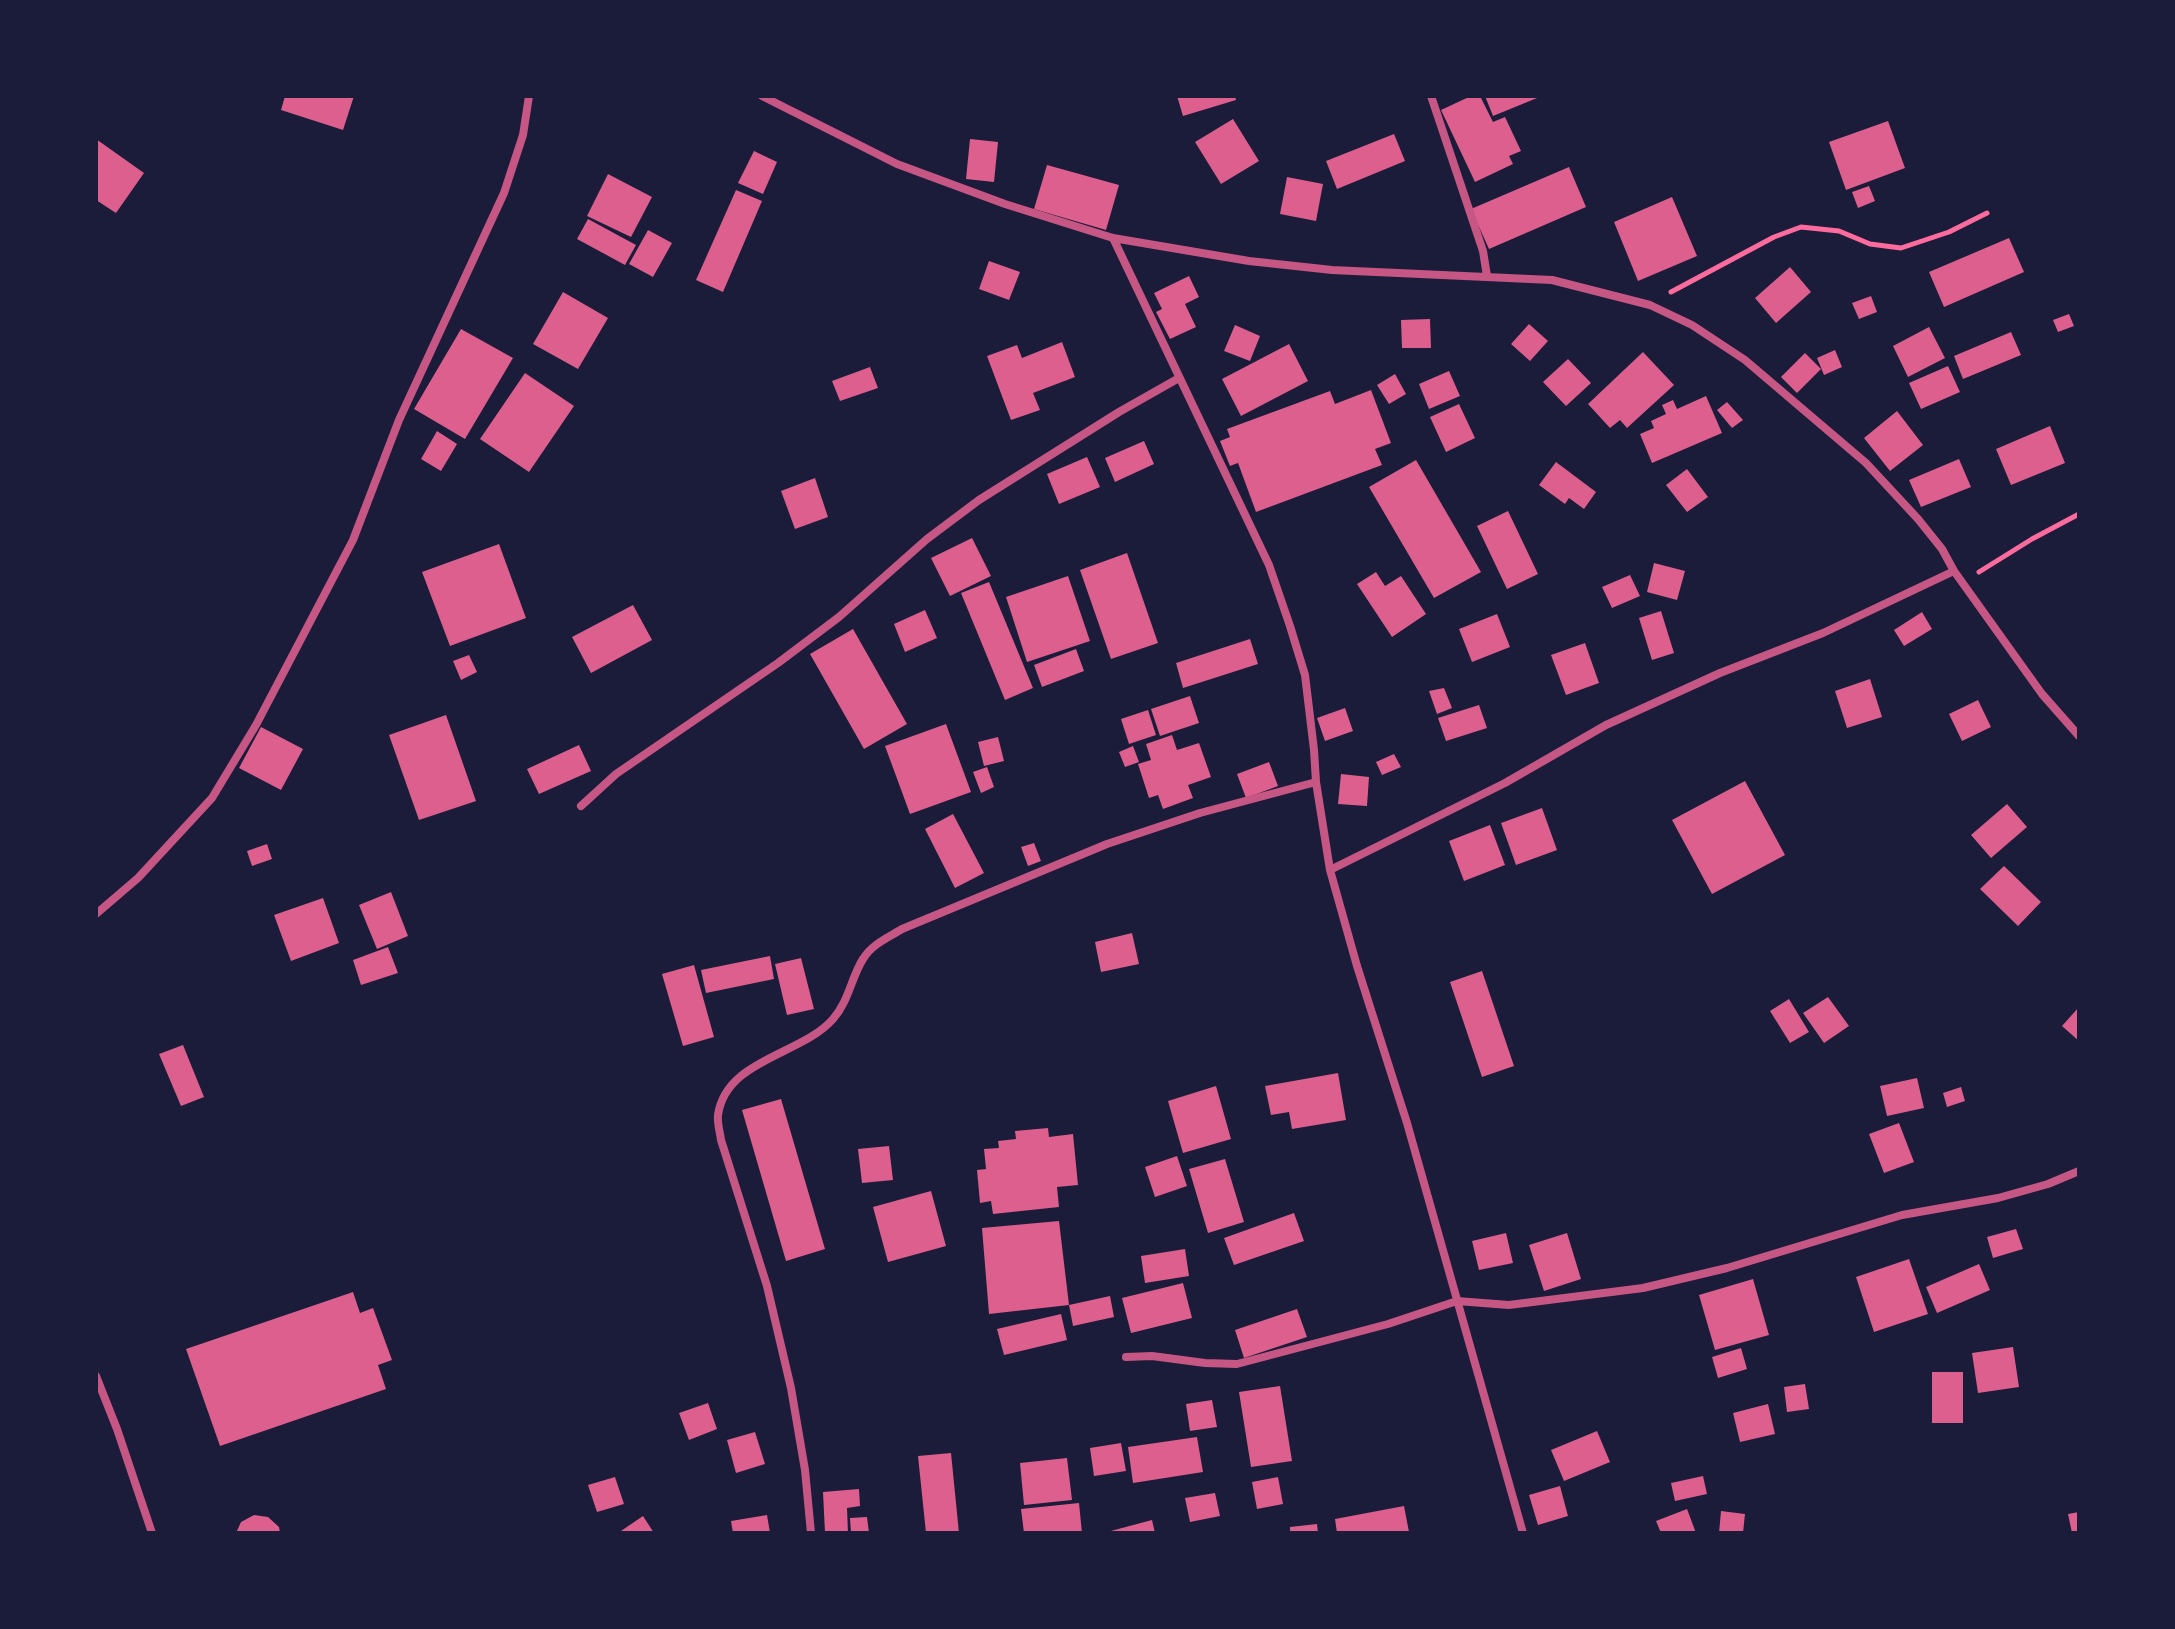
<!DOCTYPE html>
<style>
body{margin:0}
#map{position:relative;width:2175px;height:1629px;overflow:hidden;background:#1b1b3a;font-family:"Golos Text",sans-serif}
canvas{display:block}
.frame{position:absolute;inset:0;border:98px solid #1b1b3a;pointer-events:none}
</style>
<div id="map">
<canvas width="2175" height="1629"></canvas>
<div class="frame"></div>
</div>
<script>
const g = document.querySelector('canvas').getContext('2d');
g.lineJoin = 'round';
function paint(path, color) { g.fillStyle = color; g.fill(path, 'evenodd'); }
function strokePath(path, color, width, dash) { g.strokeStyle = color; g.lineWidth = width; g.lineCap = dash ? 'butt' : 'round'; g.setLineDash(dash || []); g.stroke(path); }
paint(new Path2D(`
 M285,96H354L343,130L281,110Z
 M1177,96H1235L1236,100L1183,116Z
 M1471,96H1480L1493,122L1505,117L1521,151L1509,156L1513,164L1475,182L1441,110Z
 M1485,96H1542L1493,116Z
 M1233,119L1259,161L1221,184L1195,142Z
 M1888,121L1905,168L1846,190L1829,142Z
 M1394,134L1405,161L1337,189L1326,161Z
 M96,139L144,173L116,213L96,200Z
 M970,139L998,142L994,182L966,179Z
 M754,151L777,162L763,194L738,183Z
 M1047,165L1119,185L1106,230L1034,209Z
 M1569,167L1586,207L1489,249L1471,209Z
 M608,174L652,197L631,237L587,216Z
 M1287,177L1323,184L1316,221L1280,214Z
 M1869,186L1875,201L1858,208L1852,192Z
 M736,190L762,201L723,292L696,280Z
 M1672,197L1697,256L1638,281L1614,222Z
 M588,219L636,245L625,265L577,239Z
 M648,230L672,243L653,277L629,264Z
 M2009,238L2024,272L1944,307L1929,272Z
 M989,261L1020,272L1009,300L979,289Z
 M1790,267L1811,292L1776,323L1755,298Z
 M1189,276L1199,297L1185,304L1196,327L1170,339L1156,312L1162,309L1154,293Z
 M563,292L608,318L578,369L533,344Z
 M1871,296L1877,312L1859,319L1852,303Z
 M2069,314L2074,326L2058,332L2053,320Z
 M1430,319L1431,348H1402L1401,320Z
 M1529,324L1548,341L1530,361L1511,344Z
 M1235,325L1260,336L1250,361L1224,351Z
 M1929,327L1945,358L1908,377L1893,346Z
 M461,329L513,358L465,439L414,409Z
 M2011,332L2021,355L1963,379L1954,356Z
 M1062,342L1075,377L1033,393L1040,410L1011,420L987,356L1017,345L1022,358Z
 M1289,344L1308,381L1241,416L1222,379Z
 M1835,350L1842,367L1824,375L1817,358Z
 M1643,352L1674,385L1627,428L1620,420L1610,428L1588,404Z
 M1805,353L1821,369L1797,393L1781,377Z
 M1568,359L1591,383L1566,406L1543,382Z
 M1948,366L1960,392L1921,409L1909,383Z
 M870,367L878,388L840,401L832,381Z
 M1449,371L1460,396L1429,409L1419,384Z
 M525,373L574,406L529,472L480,439Z
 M1395,374L1406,394L1389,404L1377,385Z
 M1371,390L1391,443L1375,449L1382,465L1256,512L1238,463L1230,466L1220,441L1230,437L1227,429L1330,391L1335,404Z
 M1706,396L1722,433L1652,463L1640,434L1654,428L1651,421L1666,414L1662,405L1673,400L1677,409Z
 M1727,402L1743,420L1732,428L1717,410Z
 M1459,404L1475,438L1446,452L1430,417Z
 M1897,411L1923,445L1890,471L1864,438Z
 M2050,426L2065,463L2011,485L1996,449Z
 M437,431L457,444L441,471L421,459Z
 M1144,441L1154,464L1115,482L1105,458Z
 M1087,457L1100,487L1059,504L1047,474Z
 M1959,459L1971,487L1921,507L1909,480Z
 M1416,460L1481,572L1434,598L1369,487Z
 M1556,462L1596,492L1584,509L1569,498L1565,504L1539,485Z
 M1687,469L1708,497L1687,512L1666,485Z
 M815,478L828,517L795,529L781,491Z
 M1508,511L1538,574L1507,589L1477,526Z
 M972,538L991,576L950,596L931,558Z
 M499,544L526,618L450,646L422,572Z
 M1127,553L1158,643L1111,659L1080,570Z
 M1654,563L1685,571L1677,600L1647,592Z
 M1376,572L1385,586L1401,576L1426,614L1392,637L1357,584Z
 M1630,575L1640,596L1612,608L1602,587Z
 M1068,576L1090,641L1027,662L1006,597Z
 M989,582L1033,688L1005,700L961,593Z
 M633,605L652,640L591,673L572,637Z
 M925,610L937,638L905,652L894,624Z
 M1661,611L1674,653L1652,660L1639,618Z
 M1922,612L1932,629L1904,646L1894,630Z
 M1497,614L1510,647L1472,662L1459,629Z
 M853,629L907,724L864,749L810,654Z
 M1250,639L1258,664L1183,688L1176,663Z
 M1585,643L1599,683L1566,695L1551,655Z
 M1076,649L1084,671L1042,687L1034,665Z
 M469,655L477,672L461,680L453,661Z
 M1870,679L1882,717L1847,728L1835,691Z
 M1444,688L1452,708L1437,714L1429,691Z
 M1190,696L1199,723L1160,736L1151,709Z
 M1978,700L1991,727L1962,741L1949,714Z
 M1479,705L1487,728L1446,741L1438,718Z
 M1345,708L1353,731L1325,741L1317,718Z
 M1148,710L1156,735L1129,744L1121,719Z
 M446,715L476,801L419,820L389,735Z
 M946,724L971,792L910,814L885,746Z
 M261,727L303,749L281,790L239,768Z
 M1172,735L1177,750L1199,743L1211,777L1188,785L1193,798L1163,809L1158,795L1149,798L1138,764L1151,760L1146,744Z
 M998,737L1004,761L984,766L978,742Z
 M579,745L591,771L539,794L527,769Z
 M1133,746L1139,762L1125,767L1119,752Z
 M1394,754L1401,767L1382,775L1376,762Z
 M1269,762L1278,786L1246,798L1237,774Z
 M987,767L994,787L981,793L973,772Z
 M1341,774L1369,777L1367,806L1338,804Z
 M1745,781L1785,855L1712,894L1672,820Z
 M2007,804L2027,827L1991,858L1971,835Z
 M1542,808L1557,850L1516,865L1501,823Z
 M953,814L984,873L955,888L925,829Z
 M1490,825L1505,865L1464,881L1449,841Z
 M1034,843L1041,861L1028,866L1021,847Z
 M267,844L272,859L252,866L247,851Z
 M2004,866L2041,902L2018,926L1980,889Z
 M391,892L408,936L377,949L359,905Z
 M323,898L339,943L291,961L274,915Z
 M1132,933L1139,964L1101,972L1095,942Z
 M388,947L398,973L361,985L353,960Z
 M770,956L774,979L706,993L701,970Z
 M801,958L814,1009L787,1015L775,964Z
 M694,965L714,1037L683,1046L662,974Z
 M1482,971L1514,1066L1482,1077L1450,982Z
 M1828,997L1849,1026L1824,1043L1803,1013Z
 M1789,999L1809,1032L1790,1043L1770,1011Z
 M2079,1007V1041L2062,1026Z
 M183,1045L204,1097L181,1106L159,1054Z
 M1338,1073L1346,1120L1292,1129L1289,1112L1271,1115L1265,1086Z
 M1917,1078L1924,1108L1887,1116L1880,1086Z
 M1216,1086L1231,1139L1183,1153L1168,1101Z
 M1961,1087L1965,1101L1947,1107L1943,1093Z
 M781,1099L825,1249L786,1261L742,1110Z
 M1899,1123L1914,1162L1884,1173L1869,1134Z
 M1048,1128L1049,1137L1073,1134L1078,1185L1057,1187L1059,1207L993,1214L991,1201L980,1203L977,1170L986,1169L984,1149L999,1148L998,1141L1016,1139L1015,1131Z
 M889,1146L893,1180L862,1183L858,1149Z
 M1177,1156L1187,1186L1155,1197L1145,1167Z
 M1225,1159L1244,1222L1208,1233L1189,1169Z
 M931,1191L946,1246L888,1262L873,1207Z
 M1294,1213L1304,1241L1234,1265L1224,1238Z
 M1059,1221L1069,1305L989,1314L982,1228Z
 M2016,1229L2023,1249L1993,1258L1987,1237Z
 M1506,1233L1513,1263L1479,1270L1472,1241Z
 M1567,1233L1581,1279L1544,1291L1529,1245Z
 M1185,1249L1189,1276L1145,1283L1141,1256Z
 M1909,1259L1928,1314L1874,1332L1856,1277Z
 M1979,1264L1990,1290L1937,1313L1926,1287Z
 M1753,1279L1769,1335L1715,1350L1699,1295Z
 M1183,1283L1192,1318L1131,1333L1122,1298Z
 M353,1292L360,1313L373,1308L392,1360L378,1365L386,1389L220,1446L186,1349Z
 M1110,1296L1114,1317L1073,1326L1069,1305Z
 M1297,1309L1307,1337L1244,1358L1235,1330Z
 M1061,1314L1067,1340L1004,1355L997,1329Z
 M2013,1347L2019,1387L1978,1393L1972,1353Z
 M1741,1348L1747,1369L1718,1378L1712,1357Z
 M1932,1372H1963V1423H1932Z
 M1805,1384L1809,1409L1787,1412L1784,1387Z
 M1280,1386L1292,1461L1251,1467L1239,1392Z
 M1212,1400L1217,1427L1190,1431L1186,1404Z
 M708,1403L717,1429L689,1440L679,1413Z
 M1768,1404L1775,1434L1740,1442L1733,1413Z
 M1597,1431L1610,1462L1564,1481L1551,1450Z
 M755,1432L765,1464L736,1473L727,1440Z
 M1197,1437L1203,1472L1133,1483L1128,1447Z
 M1121,1443L1126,1471L1094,1476L1090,1448Z
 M951,1453L959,1533H926L918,1456Z
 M1067,1458L1072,1500L1024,1505L1020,1463Z
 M1703,1476L1707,1494L1675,1501L1671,1483Z
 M615,1477L624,1504L597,1512L588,1485Z
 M1278,1477L1283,1504L1257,1509L1252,1482Z
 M1560,1486L1568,1516L1538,1525L1529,1495Z
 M859,1489L860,1506L847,1508L848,1533H825L823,1492Z
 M1215,1493L1220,1516L1190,1522L1185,1498Z
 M1079,1503L1082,1533H1024L1021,1509Z
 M1404,1506L1409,1532L1337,1533L1335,1519Z
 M1687,1509L1696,1533H1661L1656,1521Z
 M1721,1511L1745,1514L1743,1533H1719Z
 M2079,1512V1533H2072L2068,1514Z
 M254,1515L268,1517L279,1527L280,1533H236L241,1522Z
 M767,1515L770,1533H733L731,1521Z
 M643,1516L654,1533H618Z
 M867,1517L869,1533H851L850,1518Z
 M1152,1520L1155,1533H1108L1107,1532Z
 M1317,1524L1318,1533H1290V1527Z`), '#dd5f8e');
strokePath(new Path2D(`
 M1671,292L1774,237L1801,227L1839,231L1870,244L1901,248L1949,232L1987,213
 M1979,572L2032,539L2079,514`), '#ff6b9d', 5);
strokePath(new Path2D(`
 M762,96L897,164L1005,204L1113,238L1249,261L1332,270L1552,280L1650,305L1692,325L1745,360L1866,463L1918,519L1942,549L1954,571L2042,694L2079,736
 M1431,96L1483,251L1487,276
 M1113,238L1269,565L1290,626L1305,675L1314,750L1316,782L1330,870L1357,966L1407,1123L1523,1533
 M581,806L616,774L778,663L839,617L927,539L979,500L1119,412L1179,378
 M1330,870L1505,783L1606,725L1720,673L1823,633L1954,571
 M96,914L138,878L212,798L256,725L353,540L399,420L504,193L523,135L529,96
 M1126,1357L1152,1356L1205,1363L1237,1364L1388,1324L1457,1301L1509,1305L1643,1288L1727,1268L1902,1215L1998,1198L2048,1184L2079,1171
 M96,1376L117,1429L152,1533
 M811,1533L805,1470L791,1388L767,1286L721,1140C720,1132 717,1123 718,1115C726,1059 802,1055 833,1019C849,1001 851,978 863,959C872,944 889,937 902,929L1107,844L1200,813L1316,782`), '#c65784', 8);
</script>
